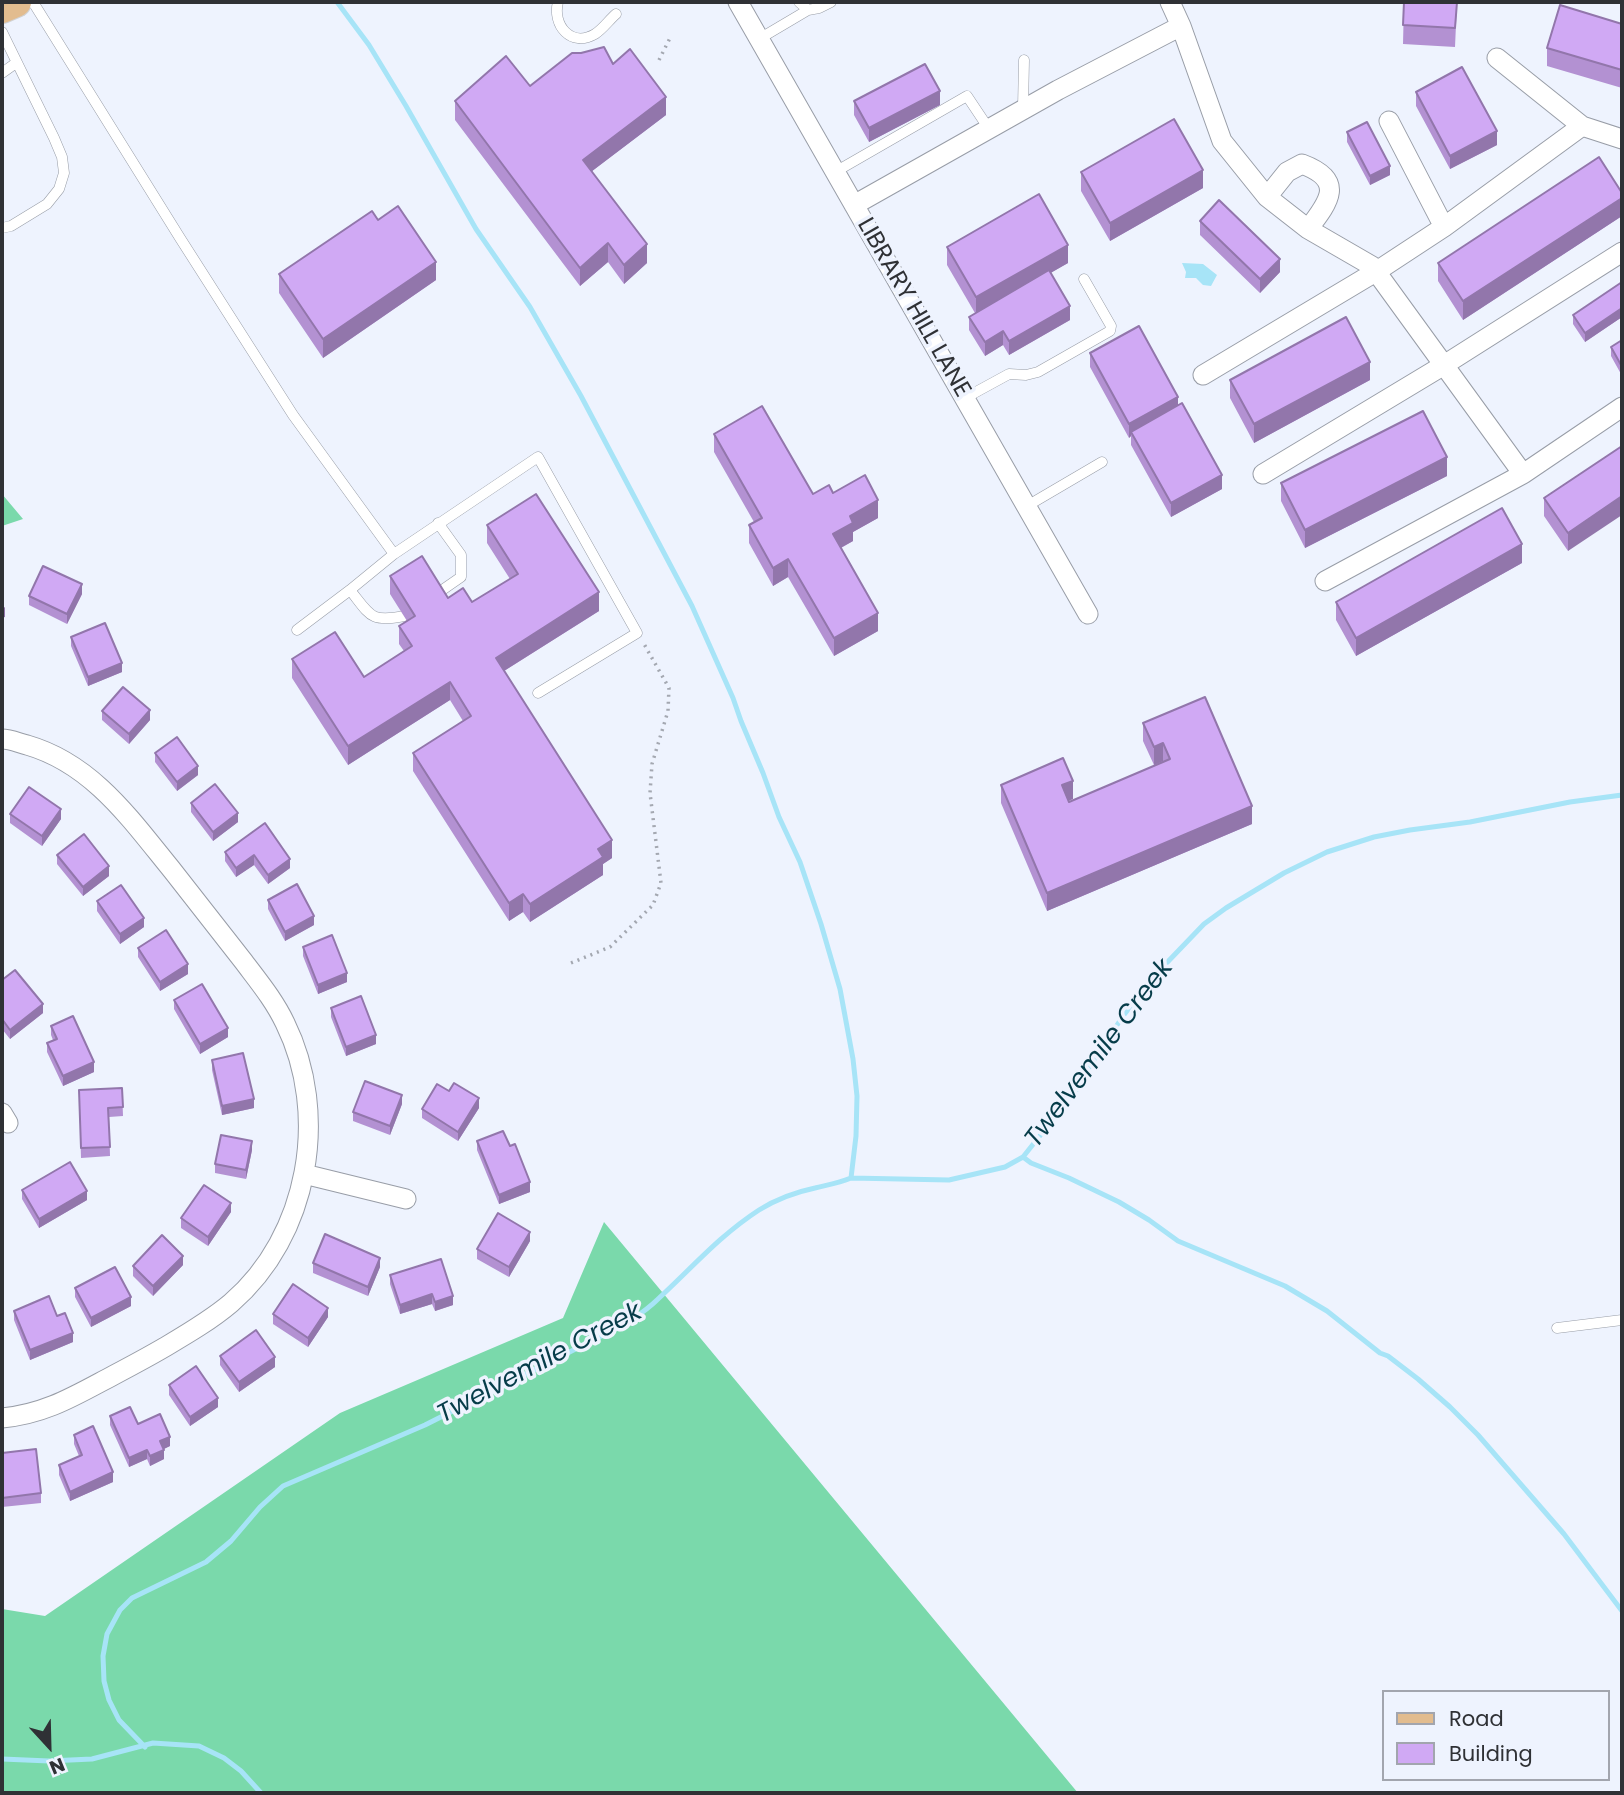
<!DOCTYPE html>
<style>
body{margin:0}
#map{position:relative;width:1624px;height:1795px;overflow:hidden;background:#eef3fe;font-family:Poppins,sans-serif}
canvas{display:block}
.frame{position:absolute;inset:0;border:4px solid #2f3135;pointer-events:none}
.legend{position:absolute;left:1382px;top:1690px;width:228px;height:91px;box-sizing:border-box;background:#eef3fe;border:2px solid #a2a5ae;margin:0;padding:9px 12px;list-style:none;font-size:21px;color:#2f3135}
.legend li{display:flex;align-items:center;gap:14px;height:35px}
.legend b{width:35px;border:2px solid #a2a5ae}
.north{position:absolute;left:14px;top:1711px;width:70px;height:70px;-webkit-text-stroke:5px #eef3fe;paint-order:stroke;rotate:158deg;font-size:19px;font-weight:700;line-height:28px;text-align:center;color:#2f3135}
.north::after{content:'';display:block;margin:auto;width:24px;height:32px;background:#2f3135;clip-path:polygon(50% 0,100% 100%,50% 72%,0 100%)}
</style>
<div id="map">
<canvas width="1624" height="1795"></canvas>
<div class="frame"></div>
<ul class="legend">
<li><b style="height:9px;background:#e2bc8f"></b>Road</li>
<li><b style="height:19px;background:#d0a9f4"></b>Building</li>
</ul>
<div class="north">N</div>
</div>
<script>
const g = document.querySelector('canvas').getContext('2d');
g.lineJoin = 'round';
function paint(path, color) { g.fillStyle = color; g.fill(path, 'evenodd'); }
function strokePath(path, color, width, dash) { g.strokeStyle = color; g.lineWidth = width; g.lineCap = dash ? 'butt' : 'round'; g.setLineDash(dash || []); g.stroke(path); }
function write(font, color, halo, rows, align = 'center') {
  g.font = font + ' Poppins,sans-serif'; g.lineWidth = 7; g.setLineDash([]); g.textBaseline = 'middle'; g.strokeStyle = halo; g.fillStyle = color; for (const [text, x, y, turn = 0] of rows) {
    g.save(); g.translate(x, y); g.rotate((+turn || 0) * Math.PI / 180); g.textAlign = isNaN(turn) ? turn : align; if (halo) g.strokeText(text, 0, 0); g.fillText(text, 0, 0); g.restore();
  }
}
paint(new Path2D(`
 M2,494L23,519L2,526Z
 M604,1222L1078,1793H2V1609L45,1616L340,1413L563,1318Z`), '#7ad9ab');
paint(new Path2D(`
 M1182,263L1203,264L1217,275L1211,286L1203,285L1196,278H1185L1186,272Z`), '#a7e4f7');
strokePath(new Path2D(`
 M337,2L369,45L406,106L476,229L530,307L581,396L692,606L733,698L741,721L763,773L779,817L800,862L821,924L840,989L853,1059L857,1096L856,1136L851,1178
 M1023,1157L1031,1163L1069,1178L1119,1202L1149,1220L1178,1241L1285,1286L1327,1311L1380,1353L1388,1356L1418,1379L1450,1407L1478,1435L1564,1534L1622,1611
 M145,1747L119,1720L109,1700L104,1681L103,1656L107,1634L120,1610L132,1598L206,1562L231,1541L260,1507L283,1486L425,1425L627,1323C637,1316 648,1309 657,1300C692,1268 719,1236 759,1210C775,1200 796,1192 815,1188C827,1185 839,1183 851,1178L949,1180L1005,1167L1023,1157L1077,1089L1081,1080L1123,1016L1157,973L1204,924L1226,908L1284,873L1327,852L1374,837L1410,830L1470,822L1570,802L1622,795
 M2,1759L49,1761L92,1759L153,1743L199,1746L224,1758L241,1771L261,1793`), '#a7e4f7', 5);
const lane = new Path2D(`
 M33,2L180,238L293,415L394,554
 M558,2C552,25 571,48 595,34C603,29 609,20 616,14
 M799,2L808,10L819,8L831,2
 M2,32L54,138L62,157L64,173L59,189L47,204L11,226L2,228
 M759,39L808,10
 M2,73L16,63
 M1023,108L1024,60
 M835,172L967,96L989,129
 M965,398L1009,374L1026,375L1038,372L1110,331L1111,326L1084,279
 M1027,506L1102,462
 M350,590L394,554L538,457L637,633L538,693
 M435,595L461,577V555L438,523
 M297,630L350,590C370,615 370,623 404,616
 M1557,1328L1622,1320`);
const street = new Path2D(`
 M738,2L1088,614
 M1170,2L1181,26L1222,141L1267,197L1308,229L1372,266L1523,474L1622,407
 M1497,58L1582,126L1622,139
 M1389,121L1444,227
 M1267,197L1287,172L1302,164C1345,180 1330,201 1308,229
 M854,205L1058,90L1181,26
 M1203,375L1377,271L1444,227L1582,126
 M1263,474L1444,365L1622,252
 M1325,581L1523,474
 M2,739C10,739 19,743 27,745C93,764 131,820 172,870C196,901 220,931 244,962C259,982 274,1000 285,1023C330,1114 309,1236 231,1303C211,1320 187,1334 165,1347C148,1357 131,1366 114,1375C76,1395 46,1414 2,1418
 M2,1113L8,1123
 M304,1174L406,1199`);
const primary = new Path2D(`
 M2,8L16,2`);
strokePath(lane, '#989da7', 11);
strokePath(street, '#989da7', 21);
strokePath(primary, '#d1d2d3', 32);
strokePath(new Path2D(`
 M659,60L670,38
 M571,963L610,947L653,905L661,883L650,793L652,764L668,711L669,688L644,644`), '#a4a8b1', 3.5, [2, 5]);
strokePath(lane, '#fff', 10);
strokePath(street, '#fff', 19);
strokePath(primary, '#e2bc8f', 30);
paint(new Path2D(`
 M1404,2H1457L1455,47L1403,44Z
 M1622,24V88L1547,66V48Z
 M613,64L666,115L592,171L647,263L624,284L608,262L580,286L455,120V101L530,86Z
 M1416,92L1497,145L1450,169L1416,106Z
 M854,101L940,105L869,142L854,115Z
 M1347,132L1390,175L1370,185L1347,142Z
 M1081,172L1203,188L1110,241L1081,191Z
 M1622,193V216L1463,320L1438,281V263Z
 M378,220L436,280L323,358L279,293V274Z
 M1200,221L1280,272L1260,293L1200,235Z
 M947,247L1068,263L1050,273L1070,320L1009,355L1003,345L985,356L969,330V317L975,313L947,265Z
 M1622,282V317L1585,342L1573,324V315Z
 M1622,340V373L1621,374L1611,356V347Z
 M1090,353L1178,405L1222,489L1171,517L1131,445V436L1129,438L1090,367Z
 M1230,380H1370L1254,443L1230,398Z
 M714,434L813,494L833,493L878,518L853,532V541L841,548L878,631L834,656L788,577L773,586L749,543V525L754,522L714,452Z
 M1622,446L1568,551L1544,516V498Z
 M1447,476L1305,548L1281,501V483Z
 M487,525L599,611L504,671L612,858L603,864V875L530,922L523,912L509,921L413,771V753L463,721L450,700L348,765L292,678V659L364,677L404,651L399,644V626L407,621L390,594V576L448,598L472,602L510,579L487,543Z
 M1522,563L1356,656L1336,620V602Z
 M82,594L67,624L29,605V596Z
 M71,637L122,672L88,686L71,646Z
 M102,711L150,720L129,744L102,720Z
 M1143,723L1252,824L1047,911L1001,803V785L1073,799L1068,801L1069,802L1164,762L1154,765L1143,741Z
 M155,753L198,775L177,791L155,762Z
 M191,803L238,822L213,841L191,812Z
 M10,814L61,819L42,846L10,823Z
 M265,823L290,868L268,884L254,865L236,877L225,861V852Z
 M57,855L109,876L83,896L57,864Z
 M268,900L314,925L285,941L268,909Z
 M97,901L144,927L120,944L97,911Z
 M303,947L347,982L318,994L303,956Z
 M138,948L188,974L160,991L138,957Z
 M2,980L43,1013L10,1039L2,1029Z
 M174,1000L228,1037L200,1054L174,1009Z
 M331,1008L376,1044L346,1056L331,1017Z
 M51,1026L94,1072L63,1086L47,1052V1043L53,1040L51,1035Z
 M212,1060L254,1108L222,1115L212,1070Z
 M122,1088L123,1116L109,1117L110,1156L81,1158L79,1090Z
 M449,1091L479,1108L458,1141L422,1118V1109Z
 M402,1104L390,1135L353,1121V1112Z
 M477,1141L510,1146L530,1192L499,1204L477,1150Z
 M252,1150L246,1179L215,1173V1164Z
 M22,1190L87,1200L39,1228L22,1199Z
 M231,1212L208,1246L181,1228V1218Z
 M530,1241L509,1277L477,1259V1249Z
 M313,1263L380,1267L368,1296L313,1273Z
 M183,1265L153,1296L133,1276V1266Z
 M390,1275L453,1305L435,1311L432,1304L400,1314L390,1284Z
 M75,1288L131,1306L91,1327L75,1297Z
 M14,1311L57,1316L73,1342L30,1360L14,1320Z
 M273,1314L328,1317L308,1347L273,1324Z
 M220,1356L275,1367L239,1392L220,1365Z
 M169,1385L218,1407L190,1426L169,1395Z
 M110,1416L138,1424L170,1446L163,1449L164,1459L150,1466L147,1459L129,1467L110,1425Z
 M74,1435L113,1482L70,1501L59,1475V1465L79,1456L74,1444Z
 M2,1453L41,1493V1503L2,1507Z`), '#b391d2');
paint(new Path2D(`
 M940,91V105L869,142V128Z
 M666,97V115L583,178V160Z
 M1497,131V145L1450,169V156Z
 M1390,166V175L1370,185V176Z
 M1203,170V188L1110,241V223Z
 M1622,198V216L1463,320V301Z
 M608,243V262L580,286V268Z
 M647,244V263L624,284V265Z
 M1068,245V263L976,316V297Z
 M1280,259V272L1260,293V279Z
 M436,262V280L323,358V339Z
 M1070,306V320L1009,355V341Z
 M1622,308V317L1585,342V333Z
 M1003,331V345L985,356V342Z
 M1370,362V380L1254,443V424Z
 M1178,397V411L1131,432V436L1129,438V424Z
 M1447,457V476L1305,548V530Z
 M1222,475V489L1171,517V503Z
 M1622,496V515L1568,551V533Z
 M878,500V518L853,532V541L833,552V534L850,516Z
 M1522,544V563L1356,656V638Z
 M788,559V577L773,586V568Z
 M82,584V594L67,624V614Z
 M599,592V611L496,676V658Z
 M5,607V617L2,618V609Z
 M878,613V631L834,656V638Z
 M122,663V672L88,686V677Z
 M450,682V700L348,765V746Z
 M150,710V720L129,744V734Z
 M1163,743V761L1154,765V747Z
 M198,766V775L177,791V782Z
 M1073,781V799L1062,803V785Z
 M1252,806V824L1047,911V893Z
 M61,809V819L42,846V836Z
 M238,813V822L213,841V832Z
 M612,840V858L603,864V875L530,922V904L598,849Z
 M254,855V865L236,877V868Z
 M290,859V868L268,884V875Z
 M109,866V876L83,896V887Z
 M523,894V912L509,921V903Z
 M314,916V925L285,941V932Z
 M144,918V927L120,944V934Z
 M188,964V974L160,991V982Z
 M347,973V982L318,994V985Z
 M43,1004V1013L10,1039V1030Z
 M228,1028V1037L200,1054V1044Z
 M376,1035V1044L346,1056V1047Z
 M94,1062V1072L63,1086V1076Z
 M402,1095V1104L390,1135V1126Z
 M479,1098V1108L458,1141V1132Z
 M254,1099V1108L222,1115V1106Z
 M252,1141V1150L246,1179V1170Z
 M530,1182V1192L499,1204V1195Z
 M87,1191V1200L39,1228V1219Z
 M231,1203V1212L208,1246V1237Z
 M530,1232V1241L509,1277V1267Z
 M183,1256V1265L153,1296V1286Z
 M380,1258V1267L368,1296V1287Z
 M432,1294V1304L400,1314V1305Z
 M453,1296V1305L435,1311V1302Z
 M131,1297V1306L91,1327V1318Z
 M328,1308V1317L308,1347V1338Z
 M73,1333V1342L30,1360V1350Z
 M275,1357V1367L239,1392V1382Z
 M218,1398V1407L190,1426V1417Z
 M170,1437V1446L160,1451V1441Z
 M147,1450V1459L129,1467V1458Z
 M164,1450V1459L150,1466V1456Z
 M113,1472V1482L70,1501V1492Z`), '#9276ab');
const building = new Path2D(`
 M1404,2H1457L1455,28L1403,25Z
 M1560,5L1622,24V70L1547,48Z
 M604,47L613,64L630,49L666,97L583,160L647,244L624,265L608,243L580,268L455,101L506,56L530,86L572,53H581Z
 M925,64L940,91L869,128L854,101Z
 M1462,67L1497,131L1450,156L1416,92Z
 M1174,119L1203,170L1110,223L1081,172Z
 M1367,122L1390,166L1370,176L1347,132Z
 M1599,157L1622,193V198L1463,301L1438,263Z
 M1039,194L1068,245L976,297L947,247Z
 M1219,200L1280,259L1260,279L1200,221Z
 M398,206L436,262L323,339L279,274L372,211L378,220Z
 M1049,270L1070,306L1009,341L1003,331L985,342L969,317Z
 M1622,282V308L1585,333L1573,315Z
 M1346,317L1370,362L1254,424L1230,380Z
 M1139,326L1178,397L1129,424L1090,353Z
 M1622,340V364L1621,365L1611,347Z
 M1182,403L1222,475L1171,503L1131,432Z
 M762,406L813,494L829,485L833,493L865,475L878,500L850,516L853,523L833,534L878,613L834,638L788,559L773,568L749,525L762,518L714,434Z
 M1423,411L1447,457L1305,530L1281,483Z
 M1622,446V496L1568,533L1544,498Z
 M536,494L599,592L496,658L612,840L598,849L603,857L530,904L523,894L509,903L413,753L471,716L450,682L348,746L292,659L335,632L364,677L412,646L399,626L415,616L390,576L422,556L448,598L463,588L472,602L518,574L487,525Z
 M1502,508L1522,544L1356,638L1336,602Z
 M43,566L82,584L67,614L29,596Z
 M105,623L122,663L88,677L71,637Z
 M123,687L150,710L129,734L102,711Z
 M1205,697L1252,806L1047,893L1001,785L1063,758L1073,781L1062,785L1069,802L1170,759L1163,743L1154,747L1143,723Z
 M177,737L198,766L177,782L155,753Z
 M215,784L238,813L213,832L191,803Z
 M29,787L61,809L42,836L10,814Z
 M265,823L290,859L268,875L254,855L236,868L225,852Z
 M84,834L109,866L83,887L57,855Z
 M297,884L314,916L285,932L268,900Z
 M121,885L144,918L120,934L97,901Z
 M166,930L188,964L160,982L138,948Z
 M332,935L347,973L318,985L303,947Z
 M15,970L43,1004L10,1030L2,1019V980Z
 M202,984L228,1028L200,1044L174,1000Z
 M361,996L376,1035L346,1047L331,1008Z
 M73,1016L94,1062L63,1076L47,1043L57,1039L51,1026Z
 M243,1053L254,1099L222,1106L212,1060Z
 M365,1081L402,1095L390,1126L353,1112Z
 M454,1083L479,1098L458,1132L422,1109L437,1084L449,1091Z
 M122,1088L123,1107L108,1108L110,1147L81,1148L79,1090Z
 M503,1131L510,1146L515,1144L530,1182L499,1195L477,1141Z
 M221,1135L252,1141L246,1170L215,1164Z
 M70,1162L87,1191L39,1219L22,1190Z
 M204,1185L231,1203L208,1237L181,1218Z
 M498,1213L530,1232L509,1267L477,1249Z
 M325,1234L380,1258L368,1287L313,1263Z
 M162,1235L183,1256L153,1286L133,1266Z
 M441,1259L453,1296L435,1302L432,1294L400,1305L390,1275Z
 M115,1267L131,1297L91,1318L75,1288Z
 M293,1284L328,1308L308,1338L273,1314Z
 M49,1296L57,1316L65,1313L73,1333L30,1350L14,1311Z
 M256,1330L275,1357L239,1382L220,1356Z
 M196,1366L218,1398L190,1417L169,1385Z
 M130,1407L138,1424L160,1414L170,1437L160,1441L164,1450L150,1456L147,1450L129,1458L110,1416Z
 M93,1426L113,1472L70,1492L59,1465L82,1455L74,1435Z
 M36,1449L41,1493L2,1498V1453Z`);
paint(building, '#d0a9f4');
strokePath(building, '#9276ab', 2);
write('24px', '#2f3135', '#eef3fe', [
 ["LIBRARY HILL LANE",913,308,60]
]);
write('italic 26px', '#063c49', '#eef3fe', [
 ["Twelvemile Creek",1100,1054,-53],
 ["Twelvemile Creek",540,1364,-28]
]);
</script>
